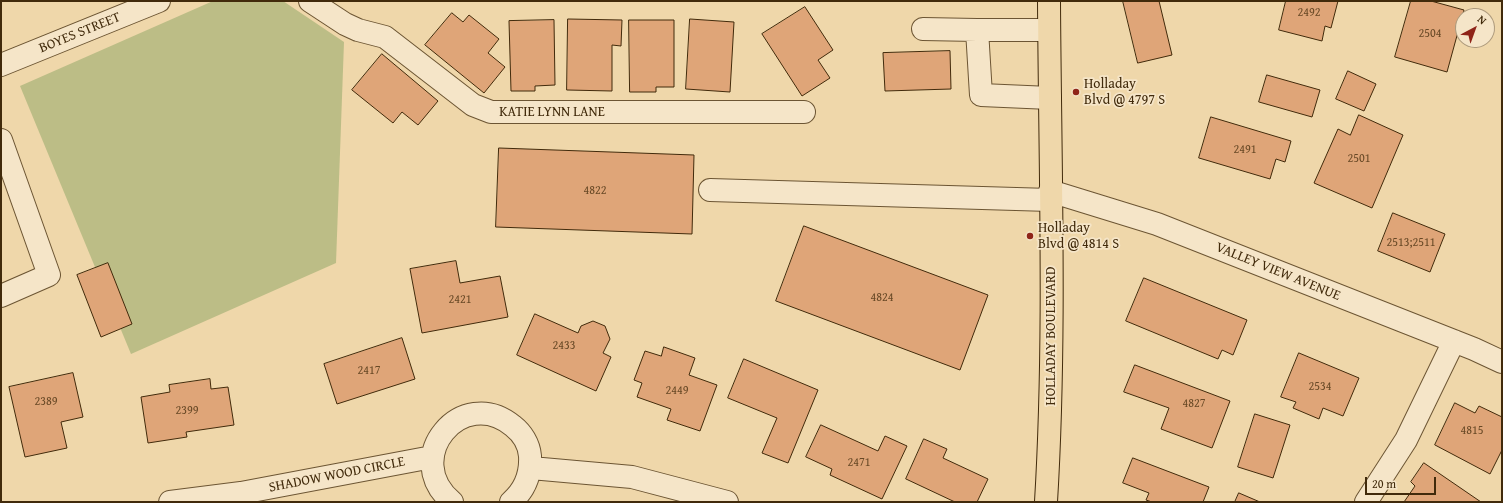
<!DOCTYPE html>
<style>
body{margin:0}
#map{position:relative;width:1503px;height:503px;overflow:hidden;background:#efd7aa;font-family:"Gentium Book Plus",serif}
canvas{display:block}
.frame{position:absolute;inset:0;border:2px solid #412a0b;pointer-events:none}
.north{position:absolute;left:1455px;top:8px;width:40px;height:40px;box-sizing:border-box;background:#f5e5c8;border:1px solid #ad9a7c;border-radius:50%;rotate:41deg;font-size:11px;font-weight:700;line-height:16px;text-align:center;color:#412a0b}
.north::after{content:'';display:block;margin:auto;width:14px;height:18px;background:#8f2418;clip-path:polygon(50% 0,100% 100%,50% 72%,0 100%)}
.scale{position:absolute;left:1365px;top:477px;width:71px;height:18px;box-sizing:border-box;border:2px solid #412a0b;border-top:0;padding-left:5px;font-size:12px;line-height:14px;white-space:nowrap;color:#412a0b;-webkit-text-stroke:3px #f5e5c8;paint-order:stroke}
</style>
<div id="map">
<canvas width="1503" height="503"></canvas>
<div class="frame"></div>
<div class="north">N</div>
<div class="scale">20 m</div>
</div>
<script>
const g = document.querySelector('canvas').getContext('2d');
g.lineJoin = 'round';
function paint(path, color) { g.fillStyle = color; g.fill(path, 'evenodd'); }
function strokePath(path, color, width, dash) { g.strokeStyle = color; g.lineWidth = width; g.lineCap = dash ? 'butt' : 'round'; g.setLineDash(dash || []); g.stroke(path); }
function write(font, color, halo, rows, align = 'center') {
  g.font = font + ' "Gentium Book Plus",serif'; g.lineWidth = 3.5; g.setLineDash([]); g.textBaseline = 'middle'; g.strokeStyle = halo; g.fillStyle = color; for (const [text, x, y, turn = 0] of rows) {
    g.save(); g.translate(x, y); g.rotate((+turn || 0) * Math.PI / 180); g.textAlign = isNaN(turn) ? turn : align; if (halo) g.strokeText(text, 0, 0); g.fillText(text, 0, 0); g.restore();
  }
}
paint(new Path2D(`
 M213,1H283L344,42L336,263L131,354L20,86Z`), '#bcbd86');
const building = new Path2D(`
 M1123,1H1159L1172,55L1138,63Z
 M1286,1H1338L1331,28L1325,26L1322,41L1279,30Z
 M1411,1H1431L1464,10L1447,72L1395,57Z
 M805,7L833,50L818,60L830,78L802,96L762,34Z
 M452,13L463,22L469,15L499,39L488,53L505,67L484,93L425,45Z
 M568,19L622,20L621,46L612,45V91L567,90Z
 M690,19L734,22L730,92L686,89Z
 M554,20L555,85L535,86V91H511L509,21Z
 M629,20H674V87H656V92H630Z
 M950,51L951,89L885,91L883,53Z
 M382,54L438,101L418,125L402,112L393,123L352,90Z
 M1348,71L1376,84L1364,111L1336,99Z
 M1267,75L1320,90L1312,117L1259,102Z
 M1359,115L1403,135L1372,208L1314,183L1338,129L1350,135Z
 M1211,117L1291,141L1285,162L1276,159L1270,179L1199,158Z
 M499,148L694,155L692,234L496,227Z
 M1393,213L1445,234L1430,272L1378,251Z
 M804,226L988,295L960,370L776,301Z
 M456,261L460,283L500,276L508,317L422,333L410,269Z
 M108,263L132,324L101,337L77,275Z
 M1144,278L1247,320L1233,355L1222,350L1218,359L1126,321Z
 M535,314L578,333L581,326L593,321L605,326L610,339L603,353L611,357L596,391L517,355Z
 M402,338L415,379L337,404L324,364Z
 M664,347L695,358L689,375L717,385L700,431L667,420L671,409L637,397L642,383L634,380L645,351L661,356Z
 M1299,353L1359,378L1343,416L1323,408L1319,419L1293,408L1296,402L1281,397Z
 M744,359L818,390L788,463L762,453L777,418L728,398Z
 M1135,365L1230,401L1212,448L1161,429L1169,408L1124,392Z
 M73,373L83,417L61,422L67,448L25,457L9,387Z
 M210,379L211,389L228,387L234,425L186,432L187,437L148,443L141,397L170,392L169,385Z
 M1455,403L1475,413L1479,406L1502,417V450L1490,474L1435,445Z
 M1255,414L1290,425L1273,478L1238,467Z
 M821,425L878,451L885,436L907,446L882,499L830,475L832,469L806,457Z
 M924,439L947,449L943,458L988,479L977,502H955L906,479Z
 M1133,458L1209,487L1203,502H1152L1146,500L1149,493L1123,483Z
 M1424,463L1481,502H1404L1415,486L1411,482Z
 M1239,493L1260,502H1235Z`);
paint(building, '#dfa578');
strokePath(building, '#412a0b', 1);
const minor = new Path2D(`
 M310,1L345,24L358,30L385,37L473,105L491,112H804
 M923,29L977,30
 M1049,30H977L981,95L1050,98
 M1,65L159,1
 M1,140L49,275L1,296
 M710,190L1050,200
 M1050,191L1157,224L1474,349L1502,362
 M531,468L632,477L727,502
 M170,502L241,493L432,457
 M452,502C400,458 462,384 513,426C522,433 529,444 530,456C531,474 525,490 511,502
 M1366,502L1406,440L1454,341`);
const major = new Path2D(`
 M1046,502C1056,335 1050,168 1049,1`);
strokePath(minor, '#6c5533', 24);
strokePath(major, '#412a0b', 24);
strokePath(minor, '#f5e5c8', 22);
strokePath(major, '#efd7aa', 22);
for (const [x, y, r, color] of [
 [1076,92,4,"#8f2418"],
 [1030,236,4,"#8f2418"]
]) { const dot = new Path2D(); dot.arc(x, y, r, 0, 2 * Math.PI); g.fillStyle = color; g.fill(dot); strokePath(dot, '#f5e5c8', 1.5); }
write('12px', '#684926', null, [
 ["2492",1309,13],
 ["2504",1430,34],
 ["2491",1245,150],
 ["2501",1359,159],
 ["4822",595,191],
 ["2513;2511",1411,243],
 ["4824",882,298],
 ["2421",460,300],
 ["2433",564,346],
 ["2417",369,371],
 ["2534",1320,387],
 ["2449",677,391],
 ["2389",46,402],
 ["4827",1194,404],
 ["2399",187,411],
 ["4815",1472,431],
 ["2471",859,463]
]);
write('14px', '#412a0b', '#f5e5c8', [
 ["BOYES STREET",80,33,-22],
 ["KATIE LYNN LANE",552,112],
 ["VALLEY VIEW AVENUE",1278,272,22],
 ["HOLLADAY BOULEVARD",1051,336,-90],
 ["SHADOW WOOD CIRCLE",337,475,-11]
]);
write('14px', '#412a0b', '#f5e5c8', [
 ["Holladay",1084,84],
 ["Blvd @ 4797 S",1084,100],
 ["Holladay",1038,228],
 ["Blvd @ 4814 S",1038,244]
], 'left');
</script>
